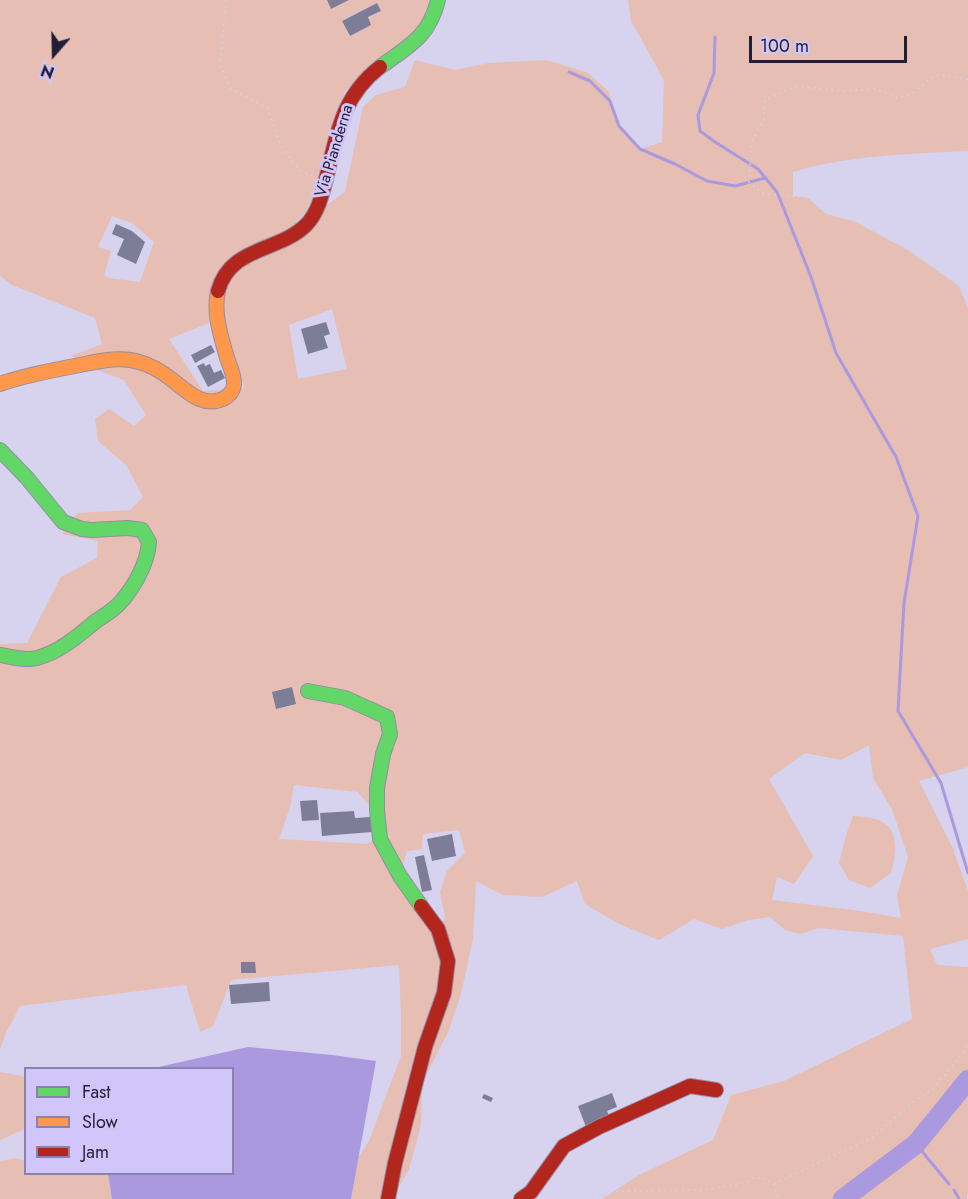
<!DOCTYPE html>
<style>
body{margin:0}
#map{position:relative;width:968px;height:1199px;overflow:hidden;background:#d7d2ee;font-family:Jost,sans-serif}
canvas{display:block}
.legend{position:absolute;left:24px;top:1067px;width:210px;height:108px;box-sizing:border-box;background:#d0c6fa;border:2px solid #8a82ab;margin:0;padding:8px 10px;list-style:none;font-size:18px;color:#221c34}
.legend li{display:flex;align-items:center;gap:12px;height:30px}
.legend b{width:30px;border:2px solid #8a82ab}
.north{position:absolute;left:24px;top:24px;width:60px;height:60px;-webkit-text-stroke:4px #d0c6fa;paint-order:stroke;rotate:200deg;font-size:16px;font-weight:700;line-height:24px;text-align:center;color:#221c34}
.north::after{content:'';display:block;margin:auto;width:21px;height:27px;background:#221c34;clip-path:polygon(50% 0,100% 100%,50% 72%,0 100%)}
.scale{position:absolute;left:749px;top:36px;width:158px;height:27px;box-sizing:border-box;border:3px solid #221c34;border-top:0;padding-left:8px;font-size:18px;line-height:21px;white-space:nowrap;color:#221c34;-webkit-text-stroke:4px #d0c6fa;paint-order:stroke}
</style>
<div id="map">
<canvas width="968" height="1199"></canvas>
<ul class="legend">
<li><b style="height:8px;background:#63d668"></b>Fast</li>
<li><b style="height:8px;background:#ff974d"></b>Slow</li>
<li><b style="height:8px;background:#b3261e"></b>Jam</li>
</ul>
<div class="north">N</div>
<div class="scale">100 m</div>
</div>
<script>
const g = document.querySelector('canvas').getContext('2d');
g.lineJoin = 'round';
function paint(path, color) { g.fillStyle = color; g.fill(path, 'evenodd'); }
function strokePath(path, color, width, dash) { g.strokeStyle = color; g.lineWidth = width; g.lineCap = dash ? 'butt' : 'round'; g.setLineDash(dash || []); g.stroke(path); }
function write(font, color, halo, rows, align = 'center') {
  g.font = font + ' Jost,sans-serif'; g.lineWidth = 6; g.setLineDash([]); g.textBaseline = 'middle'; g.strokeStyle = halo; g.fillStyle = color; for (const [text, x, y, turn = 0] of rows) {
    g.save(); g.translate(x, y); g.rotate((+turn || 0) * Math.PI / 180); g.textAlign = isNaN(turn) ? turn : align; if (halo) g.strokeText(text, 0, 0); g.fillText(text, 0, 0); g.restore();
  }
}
paint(new Path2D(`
 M0,0H327L331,9L349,0H430L431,12L420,31L373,62L345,92L336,113L317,189L305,213L289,229L247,249L220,271L209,294V323L169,339L203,391L245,388L230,348L227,329L217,313L222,280L345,192L363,107L376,95L405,87L415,60L455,70L489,63L547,60L588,73L609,92L619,126L641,149L662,142L664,80L631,21L628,0H968V151C909,154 849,155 793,172V196L808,198L826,214L854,221L908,250L959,286L968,308V767L919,781L953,849L968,891V939L930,949L937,965L968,967V1187L967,1199H602L639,1175L713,1140L731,1095L784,1081L912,1019L903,936L818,928L800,934L785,930L770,917L748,920L722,929L694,919L659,940L619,924L585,904L577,881L542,897L503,895L476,881L473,939L461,994L449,1030L422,1084L421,1125L409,1169L392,1199H351L358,1158L369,1141L401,1056V1015L399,965L231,980L213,1026L200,1032L186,985L20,1006L6,1033L0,1050V644L27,643L61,577L97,558L98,541L62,534L78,513L130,510L143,497L126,465L98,441L95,419L109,409L134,426L146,415L124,380L95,369L71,356L102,344L95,318L12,285L0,276ZM377,3L381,11L368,18L371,25L349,36L342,20ZM112,216L132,223L154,242L140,282L109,278L104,276L111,251L98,247ZM332,309L347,369L298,379L289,325ZM869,745L873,778L892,809L908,857L897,895L901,918L861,911L772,900L777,877L794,884L813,856L769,779L805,753L841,760ZM294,785L358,792L372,809L373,840L367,844L279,839L290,807ZM459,830L465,853L447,871L440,892L445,918L438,929L400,876L407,851L422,849L423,834Z
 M853,816C873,817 894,820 895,844C896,853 893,864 891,873L870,888L849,880L839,863L846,835Z
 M0,1072L26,1077L25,1129L0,1140Z
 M15,1158L25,1161L26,1174H108L112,1199H0V1161Z`), '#e6beb3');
paint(new Path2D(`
 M248,1047L332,1055L376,1061L351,1199H112L108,1174H232V1068H154Z`), '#aa99df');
strokePath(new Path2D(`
 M715,37L714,73L698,115L700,131L715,142L758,169L777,192L811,277L836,353L896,457L918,516L904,603L898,711L941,783L968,873
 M569,72L590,81L610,101L619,126L640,149L675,164L707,181L735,186L765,178
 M916,1144L949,1184
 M954,1190L959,1199`), '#aa99df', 3);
strokePath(new Path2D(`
 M843,1199L916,1144L968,1080`), '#aa99df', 20);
paint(new Path2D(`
 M327,0H349L331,9Z
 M377,3L381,11L368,17L371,25L350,36L342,21Z
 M116,224L132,231L145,242L136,264L117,255L124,239L112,234Z
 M326,322L330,334L324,336L328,348L308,354L301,329Z
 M211,345L215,352L195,363L191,355Z
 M204,363L205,366L210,364L214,373L221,370L225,378L208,387L197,366Z
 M292,687L296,704L276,709L272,692Z
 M317,800L319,820L302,821L300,801Z
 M354,811L355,818L370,817L372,832L322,836L320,813Z
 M452,834L456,856L432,861L427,839Z
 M424,855L432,890L422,892L415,857Z
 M241,962H255L256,973H241Z
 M269,982L270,1001L231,1004L229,985Z
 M612,1093L617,1107L607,1111L610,1118L586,1127L578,1106Z
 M484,1094L493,1098L491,1102L482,1098Z`), '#7e7d98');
const fast = new Path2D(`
 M380,67C409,46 429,37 438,0
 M0,450L27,478L63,522L82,529L92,530L128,528L142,530L149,542C148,563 133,589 119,604C112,611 104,616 96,621C79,635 60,652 37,658C25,661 12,657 0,655
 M308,691L345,698L387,717L390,734L383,754L377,788V810L380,839L400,876L421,906`);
const slow = new Path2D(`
 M0,384C26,375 53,370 80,365C100,361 120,356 139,362C151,365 162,372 171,379C187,391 202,408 223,399C229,396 233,391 234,385C235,376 230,367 227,358C221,336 213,314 218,291`);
const jam = new Path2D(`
 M218,291C230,246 279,252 306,225C318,213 322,195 326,179C337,135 341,97 380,67
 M388,1199L395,1163L425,1047L444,993L448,961L438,929L421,906
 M521,1199L531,1192L564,1146L599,1127L690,1086L716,1090`);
strokePath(fast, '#938ea6', 16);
strokePath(slow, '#938ea6', 16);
strokePath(jam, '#938ea6', 16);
strokePath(new Path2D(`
 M226,0L220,65L230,88L267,108L281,146L299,170L314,176
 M968,79L936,75L911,94L897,98L875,89L842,91L796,86L765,100L764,120L752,141L749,182L762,193L808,198L826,214L854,221L908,250L959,286L968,308
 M774,1184L778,1199
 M587,1199L620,1191L701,1190L739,1184L747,1182L755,1177L766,1179L774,1184L873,1137L909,1105L933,1089L957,1061L968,1044`), '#d3d1da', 2, [1.5, 4.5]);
strokePath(fast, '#63d668', 14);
strokePath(slow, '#ff974d', 14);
strokePath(jam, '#b3261e', 14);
write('16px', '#221c34', '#d0c6fa', [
 ["Via Pianderna",335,151,-73]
]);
</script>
